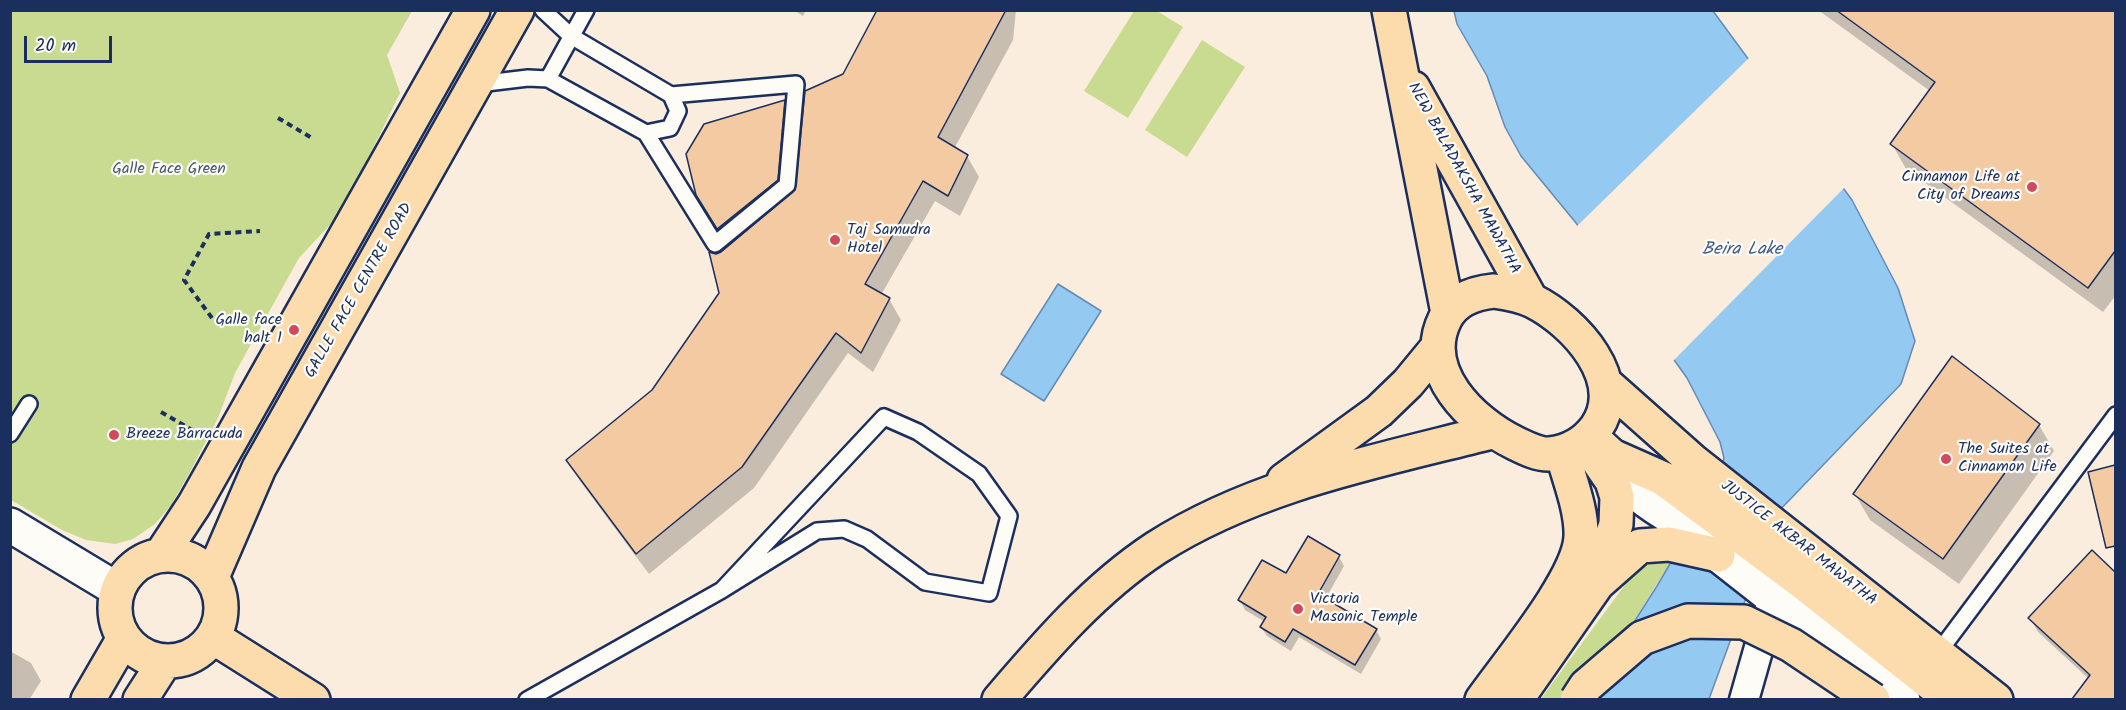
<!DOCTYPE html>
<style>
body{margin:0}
#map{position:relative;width:2126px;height:710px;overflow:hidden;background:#faedde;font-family:Kalam,sans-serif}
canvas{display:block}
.frame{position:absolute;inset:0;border:12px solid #1b2f5e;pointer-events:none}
.scale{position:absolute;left:24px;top:36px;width:88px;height:27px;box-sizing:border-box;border:3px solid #1b2f5e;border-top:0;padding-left:8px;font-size:18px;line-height:21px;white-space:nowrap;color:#1b2f5e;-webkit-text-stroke:4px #fdfcf7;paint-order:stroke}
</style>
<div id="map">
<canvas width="2126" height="710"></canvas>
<div class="frame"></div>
<div class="scale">20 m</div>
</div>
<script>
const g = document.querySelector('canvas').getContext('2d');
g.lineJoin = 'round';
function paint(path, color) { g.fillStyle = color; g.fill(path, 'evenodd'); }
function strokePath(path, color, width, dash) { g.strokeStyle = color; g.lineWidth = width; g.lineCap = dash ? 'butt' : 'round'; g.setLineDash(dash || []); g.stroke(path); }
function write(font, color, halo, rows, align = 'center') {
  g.font = font + ' Kalam,sans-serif'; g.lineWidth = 4.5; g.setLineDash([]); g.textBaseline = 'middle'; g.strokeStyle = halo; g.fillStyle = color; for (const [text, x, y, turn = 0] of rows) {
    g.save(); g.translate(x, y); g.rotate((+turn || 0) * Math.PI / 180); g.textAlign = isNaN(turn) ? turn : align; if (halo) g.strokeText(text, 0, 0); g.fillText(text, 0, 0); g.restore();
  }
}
paint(new Path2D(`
 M10,11H412L387,55L400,93L342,212L299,258L235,373L218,418L191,470L172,504L155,524L133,539L115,544L86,540L62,530L11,500Z
 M1134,11H1157L1183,27L1128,118L1084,91Z
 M1202,40L1245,67L1187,157L1145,130Z
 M1675,517L1691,529L1585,699L1540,700Z`), '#c8db90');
const water = new Path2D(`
 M1454,11H1713L1852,200L1898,288L1915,341L1901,384L1777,513L1709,699H1585L1657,586L1715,487L1724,458L1720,442L1687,378L1576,223L1521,156L1505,127L1487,76L1457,24Z
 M1058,284L1101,311L1044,401L1001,374Z`);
paint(water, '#94c9f1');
strokePath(water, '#648bb6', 1.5);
paint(new Path2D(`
 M1750,57L1846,186L1673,361L1576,227Z`), '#faedde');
paint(new Path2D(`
 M793,10H806L803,16Z
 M879,10H1016L1013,40L954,149L967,156L979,177L960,216L935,201L881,295L889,299L901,320L873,372L848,353L754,488L649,574L580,481L568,460L653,391L721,293L716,255L797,191L844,75Z
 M1818,10H2116V295L2103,312L1906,169L1892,144L1930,91Z
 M784,102L786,106L779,185L721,233L697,194Z
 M2039,425L2054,451L1959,584L1870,520L1855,494Z
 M2116,467V530L2107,532L2090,473Z
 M2092,552L2116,574V700H2074L2089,679L2038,632L2030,618Z
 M1339,557L1344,566L1325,600L1376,630L1381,639L1361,674L1299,637L1291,651L1267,636L1261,627L1265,622L1245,610L1240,600L1286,575Z
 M10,651L31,663L41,681L29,700H10Z`), '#0003');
const building = new Path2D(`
 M877,10H1006L938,137L968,155L948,196L923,181L865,284L890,298L861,353L836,333L742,467L636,554L566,460L652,390L719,293L709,252L716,254L721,252L795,190L805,91L843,74Z
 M1836,10H2115V251L2088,288L1890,144L1935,82Z
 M785,100L778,180L717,229L696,195L686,154L704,124Z
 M1952,356L2040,424L1943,559L1853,494Z
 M2115,465V546L2106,548L2088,472Z
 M1308,536L1340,555L1318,594L1377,629L1355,665L1293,629L1285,642L1260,627L1266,617L1238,600L1262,560L1286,573Z
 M2092,550L2115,572V699H2072L2090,675L2028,618Z`);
paint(building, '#f4caa3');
strokePath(building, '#1b2f5e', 1.5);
const service = new Path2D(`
 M543,10L571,36L671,95L678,111L670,128L646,133
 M548,79L586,10
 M478,84L528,78L548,79L646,133L715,244L787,185L796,84L671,95
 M10,434L29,404
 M1938,653L2116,415
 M527,700L722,590L884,417L918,432L979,474L1009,516L989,593L925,582L867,539L844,529L817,531L722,590`);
const minor = new Path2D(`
 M1744,700L1769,612`);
const tertiary = new Path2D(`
 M1612,456C1629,488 1635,495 1666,514L1903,700
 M10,525L118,590`);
const primary = new Path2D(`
 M1389,10L1448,313
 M1413,88L1531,300
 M1494,291C1507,293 1521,295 1533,301C1575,322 1629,381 1596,428C1584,444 1569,452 1550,454C1539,455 1525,448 1515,443C1472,422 1419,371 1445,319C1454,300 1474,293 1494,291Z
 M1605,383L1694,462L1996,700
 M1590,436L1612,456L1664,479L1805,584L1952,700
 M1284,480L1379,411L1408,383L1436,349
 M1597,584L1640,546L1669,544L1718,555
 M213,637L313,700
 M999,700C1046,645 1095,588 1156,548C1256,484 1378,461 1491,432
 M1482,700C1508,663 1579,579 1581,537C1582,509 1569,479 1562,452
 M1516,700L1597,584L1616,524L1617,497L1612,481L1586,443`);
const trunk = new Path2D(`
 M115 608a53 53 0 1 1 106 0a53 53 0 1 1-106 0Z
 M161,555L194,505L473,10
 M212,577L259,468L517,10
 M88,700L124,638
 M140,700L165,661`);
strokePath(service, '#1b2f5e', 20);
strokePath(minor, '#1b2f5e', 33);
strokePath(tertiary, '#1b2f5e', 38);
strokePath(primary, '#1b2f5e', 38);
strokePath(trunk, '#1b2f5e', 38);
strokePath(new Path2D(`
 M278,118L312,138
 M212,318L184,280L209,234L260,231
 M161,412L199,434`), '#1b2f5e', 4, [6, 4.5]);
strokePath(service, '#fdfcf7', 15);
strokePath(minor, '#fdfcf7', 28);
strokePath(tertiary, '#fdfcf7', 33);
strokePath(primary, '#fcdcac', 33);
strokePath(trunk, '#fcdcac', 33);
const primaryBridge = new Path2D(`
 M1577,700L1586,686L1642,638L1688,621L1744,622L1791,645L1873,700`);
strokePath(primaryBridge, '#1b2f5e', 38, []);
strokePath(primaryBridge, '#fcdcac', 33);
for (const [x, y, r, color] of [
 [2032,187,6,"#d1495b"],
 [835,240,6,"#d1495b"],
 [294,330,6,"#d1495b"],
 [114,435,6,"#d1495b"],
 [1946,459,6,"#d1495b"],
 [1298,609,6,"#d1495b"]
]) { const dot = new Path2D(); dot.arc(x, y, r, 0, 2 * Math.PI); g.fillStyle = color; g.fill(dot); strokePath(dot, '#fdfcf7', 2); }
write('16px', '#465a6a', '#fdfcf7', [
 ["Galle Face Green",169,170]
]);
write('16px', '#1b2f5e', '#fdfcf7', [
 ["Cinnamon Life at",2020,178,"right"],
 ["City of Dreams",2020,196,"right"],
 ["Taj Samudra",847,231],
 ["Hotel",847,249],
 ["Galle face",282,321,"right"],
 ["halt 1",282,339,"right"],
 ["Breeze Barracuda",126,435],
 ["The Suites at",1958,450],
 ["Cinnamon Life",1958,468],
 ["Victoria",1310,600],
 ["Masonic Temple",1310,618]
], 'left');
write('16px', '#1b2f5e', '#fdfcf7', [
 ["NEW BALADAKSHA MAWATHA",1463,179,61],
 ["GALLE FACE CENTRE ROAD",360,291,-60],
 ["JUSTICE AKBAR MAWATHA",1798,544,38]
]);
write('italic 18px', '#3f5d8a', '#fdfcf7', [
 ["Beira Lake",1742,251]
]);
</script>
